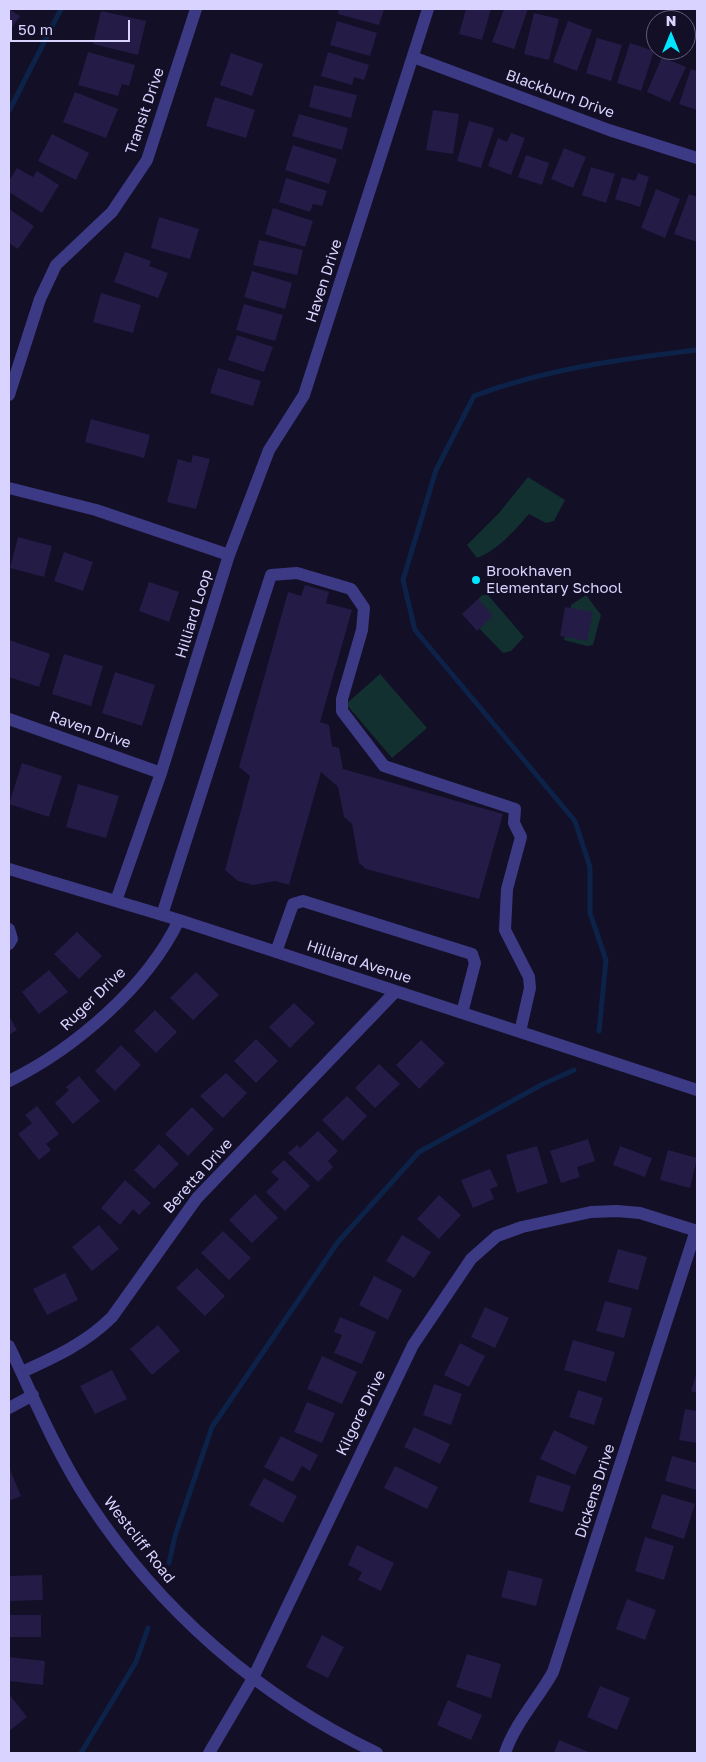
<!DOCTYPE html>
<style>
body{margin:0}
#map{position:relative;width:706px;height:1762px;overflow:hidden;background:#130f26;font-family:"Golos Text",sans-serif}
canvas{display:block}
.frame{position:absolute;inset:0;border:10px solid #d9d4ff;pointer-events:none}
.north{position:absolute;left:646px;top:10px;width:50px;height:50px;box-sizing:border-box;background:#130f26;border:1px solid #625e7d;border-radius:50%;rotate:0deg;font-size:14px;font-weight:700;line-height:20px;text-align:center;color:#d9d4ff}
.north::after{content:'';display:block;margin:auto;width:18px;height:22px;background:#00e5ff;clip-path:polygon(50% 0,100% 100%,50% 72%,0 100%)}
.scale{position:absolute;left:10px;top:20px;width:120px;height:22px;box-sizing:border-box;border:2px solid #d9d4ff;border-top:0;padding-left:6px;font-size:15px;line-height:18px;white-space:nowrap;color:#d9d4ff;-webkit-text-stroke:4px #130f26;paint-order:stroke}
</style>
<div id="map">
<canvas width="706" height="1762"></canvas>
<div class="frame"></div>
<div class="north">N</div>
<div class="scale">50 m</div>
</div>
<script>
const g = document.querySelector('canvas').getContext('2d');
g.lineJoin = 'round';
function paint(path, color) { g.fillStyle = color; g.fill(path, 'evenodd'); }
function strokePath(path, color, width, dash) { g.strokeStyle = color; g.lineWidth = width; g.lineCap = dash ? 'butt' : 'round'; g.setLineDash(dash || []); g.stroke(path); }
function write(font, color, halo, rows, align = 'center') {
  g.font = font + ' "Golos Text",sans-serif'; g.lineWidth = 4.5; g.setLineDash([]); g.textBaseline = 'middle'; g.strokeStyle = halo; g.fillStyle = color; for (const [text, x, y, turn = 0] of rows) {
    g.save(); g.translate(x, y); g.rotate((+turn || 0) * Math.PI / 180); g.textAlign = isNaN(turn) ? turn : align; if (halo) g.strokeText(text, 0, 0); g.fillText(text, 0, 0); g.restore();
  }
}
paint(new Path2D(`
 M528,477L565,500L554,521L546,523L529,514C514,531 498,550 477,558L467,545L499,513Z
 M482,595H488L524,637L511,651L503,653L465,614Z
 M586,595L601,615L593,645L587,646L564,640L571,605Z
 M380,674L427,728L392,758L346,704Z`), '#12302f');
strokePath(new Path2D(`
 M9,111L61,9
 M599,1031L606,960L590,913V867L575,821L415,630L403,580L436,470L474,396C546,369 621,359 697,350
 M169,1563L175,1536L212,1427L338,1242L419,1152L541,1085L574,1070
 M81,1753L136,1662L148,1628`), '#0c2248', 5);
paint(new Path2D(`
 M9,9L20,16L9,32Z
 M339,9H384L379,25L338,14Z
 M466,9H491L482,40L459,34Z
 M504,9H528L514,49L492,42Z
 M101,11L146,21L138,55L93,44Z
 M534,13L559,19L549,60L524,54Z
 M337,21L377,33L370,56L330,45Z
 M568,21L592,30L577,71L553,62Z
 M597,38L622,45L611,81L586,73Z
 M630,43L654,51L641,91L617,83Z
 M88,52L135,65L129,86L122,84L118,96L78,85Z
 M328,52L369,65L364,80L354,77L352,85L321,76Z
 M231,53L263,64L252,96L220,85Z
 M662,57L686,67L670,102L647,92Z
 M691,69L697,71V110L679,104Z
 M314,85L357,95L351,118L309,107Z
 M75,92L118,109L106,138L63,122Z
 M215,97L255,110L246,138L206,126Z
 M433,110L459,114L453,154L426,150Z
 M299,114L348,128L342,150L292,136Z
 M469,121L494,128L481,168L457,161Z
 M511,133L525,138L511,175L488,166L498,138L507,142Z
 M52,134L89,153L76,180L38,161Z
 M293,145L337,159L329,184L285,170Z
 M564,148L586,157L573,188L551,179Z
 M526,155L549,163L542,185L518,177Z
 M591,167L615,174L606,203L582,195Z
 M17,168L33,177L37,171L59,185L42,213L9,192V181Z
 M638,173L649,177L640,207L615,199L622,177L635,181Z
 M286,178L327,191L322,206L313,204L310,212L279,202Z
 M656,189L680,199L665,238L641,228Z
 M689,194L697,197V242L674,234Z
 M273,208L313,221L305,247L265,234Z
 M9,209L34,226L18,249L9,243Z
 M159,217L199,229L190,259L151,248Z
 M259,240L303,250L297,275L253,265Z
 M125,252L151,261L149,266L168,273L158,298L114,282Z
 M252,271L292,283L285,309L244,297Z
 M101,293L141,305L133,333L93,322Z
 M244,304L283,315L275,341L236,330Z
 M237,335L273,347L264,372L228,360Z
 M218,368L261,381L253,406L210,393Z
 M91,419L150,435L144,458L85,442Z
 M193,455L210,459L196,509L167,502L178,459L191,463Z
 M18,537L52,546L44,577L10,568Z
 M64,552L93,562L83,591L54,581Z
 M149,582L179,592L169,622L139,611Z
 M305,585L329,592L326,603L352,610L320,722L329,725L332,746L339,748L343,769L503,814L479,899L366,869L359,863L352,824L344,817L338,787L321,772L289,885L275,881L253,885L238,881L225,870L250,776L239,767L288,592L301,596Z
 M478,599L493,616L477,631L462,614Z
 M565,607L593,612L587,641L560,636Z
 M9,640L50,654L39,687L9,677Z
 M64,654L103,666L91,706L52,694Z
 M115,672L155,685L142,726L102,713Z
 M22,763L62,776L49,817L9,804Z
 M78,784L119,796L106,838L66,827Z
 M77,932L102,956L79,979L54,954Z
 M49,970L68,992L39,1014L22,992Z
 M196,972L219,995L193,1020L170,998Z
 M294,1003L315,1023L290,1048L269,1027Z
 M155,1010L177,1032L156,1053L134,1031Z
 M9,1016L17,1030L9,1035Z
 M256,1039L278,1061L256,1083L234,1061Z
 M421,1040L445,1063L419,1089L396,1065Z
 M121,1045L141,1065L115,1091L95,1071Z
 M379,1064L400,1084L375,1108L355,1088Z
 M226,1073L247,1093L223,1118L200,1096Z
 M79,1076L100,1101L73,1124L55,1103L69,1090L66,1087Z
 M347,1096L367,1116L343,1141L322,1120Z
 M37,1106L59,1134L46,1144L51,1150L39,1160L18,1134L32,1123L25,1115Z
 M192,1107L214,1129L188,1156L165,1134Z
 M318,1131L338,1151L328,1161L333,1167L318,1182L288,1153L297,1145L300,1148Z
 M588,1139L595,1161L577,1167L580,1177L561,1183L550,1151Z
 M159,1144L179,1164L154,1189L134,1170Z
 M537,1146L548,1183L517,1193L506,1155Z
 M620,1146L652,1158L645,1177L613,1165Z
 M668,1150L697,1158L690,1188L660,1180Z
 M284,1160L310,1186L285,1211L266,1192L279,1179L271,1172Z
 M490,1169L498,1186L490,1189L494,1199L473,1208L461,1180Z
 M125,1180L151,1203L139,1215L133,1209L120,1225L101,1208Z
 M255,1194L278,1218L252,1243L229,1220Z
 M439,1195L461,1215L439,1239L417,1219Z
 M99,1225L119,1249L92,1271L72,1247Z
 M223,1231L251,1258L229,1280L201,1253Z
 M402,1235L431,1252L414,1278L386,1261Z
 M618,1249L647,1257L638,1290L608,1282Z
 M197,1268L225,1296L205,1316L176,1288Z
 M65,1273L78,1300L47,1315L33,1289Z
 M374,1276L402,1290L388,1320L359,1305Z
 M605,1301L632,1308L624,1338L596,1331Z
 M485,1307L509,1318L495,1348L471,1337Z
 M340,1317L376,1332L362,1364L334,1353L342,1335L334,1332Z
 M158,1325L180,1351L152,1375L130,1349Z
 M573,1340L615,1352L606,1382L564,1370Z
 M460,1343L485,1356L469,1387L444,1375Z
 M322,1356L357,1372L342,1404L307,1389Z
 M112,1370L127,1399L95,1414L80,1386Z
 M697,1372V1393L691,1391Z
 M434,1384L462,1394L451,1425L423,1415Z
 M578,1390L603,1398L594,1425L569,1417Z
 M307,1402L335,1413L322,1443L294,1432Z
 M685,1409L697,1411V1443L679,1440Z
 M414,1427L450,1444L440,1464L404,1447Z
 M554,1430L588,1447L575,1475L540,1459Z
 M281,1436L318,1455L310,1471L302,1466L293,1482L264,1467Z
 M672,1456L697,1463V1490L665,1481Z
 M395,1466L438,1487L427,1509L384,1488Z
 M9,1467L21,1496L9,1501Z
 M537,1475L571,1486L563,1512L529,1502Z
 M264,1478L297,1496L283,1523L249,1505Z
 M662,1494L695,1504L684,1539L651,1528Z
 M645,1537L674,1546L664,1580L635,1571Z
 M357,1545L394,1563L381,1591L358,1580L362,1572L348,1565Z
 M508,1570L543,1579L536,1606L501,1597Z
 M42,1575L43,1600L9,1601V1576Z
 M627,1599L656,1610L645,1640L616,1629Z
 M9,1615H41V1637H9Z
 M322,1635L344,1647L328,1678L306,1667Z
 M467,1654L501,1664L491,1698L456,1687Z
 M9,1657L45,1661L43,1685L9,1681Z
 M600,1686L630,1698L617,1730L587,1717Z
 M9,1694L27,1717L9,1731Z
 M448,1700L482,1715L471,1740L437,1725Z
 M559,1740L591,1753H554Z`), '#241b47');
strokePath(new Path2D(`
 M413,57L609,130L697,158
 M9,395L40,299L56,265L112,212L147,160L196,9
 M9,488L96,510L229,555
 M9,719L161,773
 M9,869L179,920L697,1090
 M116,901L161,773L229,555L269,450L304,395L428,9
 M162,915L271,575L297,573L351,589L364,608L362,630L342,699V711L384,766L515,809L514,823L521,837L507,889L505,930L529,977L530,988L520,1032
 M9,929L12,939L9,944
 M276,952L293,904L303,901L472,954L475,963L462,1013
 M9,1081C74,1049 147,987 179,920
 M9,1346C33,1396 57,1454 88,1501C159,1610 259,1697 377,1753
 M22,1372C55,1357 86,1343 112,1317L197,1198L396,991
 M9,1408L33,1395
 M209,1753L252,1680L413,1345L471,1259L497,1236L522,1227L591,1212L617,1211L640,1213L697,1231
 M505,1753C515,1723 538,1699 553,1672L696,1230`), '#3d3a85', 12);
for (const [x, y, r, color] of [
 [476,580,5,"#00e5ff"]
]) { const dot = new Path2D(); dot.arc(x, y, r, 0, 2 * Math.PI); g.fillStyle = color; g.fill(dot); strokePath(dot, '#130f26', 2); }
write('15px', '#d9d4ff', '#130f26', [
 ["Blackburn Drive",560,94,20],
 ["Transit Drive",145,111,-71],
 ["Haven Drive",324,281,-72],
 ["Hilliard Loop",194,614,-73],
 ["Raven Drive",90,730,19],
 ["Hilliard Avenue",359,962,18],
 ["Ruger Drive",93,999,-44],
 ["Beretta Drive",198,1176,-48],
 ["Kilgore Drive",361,1413,-64],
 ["Dickens Drive",595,1491,-72],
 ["Westcliff Road",139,1540,52]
]);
write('15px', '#d9d4ff', '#130f26', [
 ["Brookhaven",486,571],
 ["Elementary School",486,588]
], 'left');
</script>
